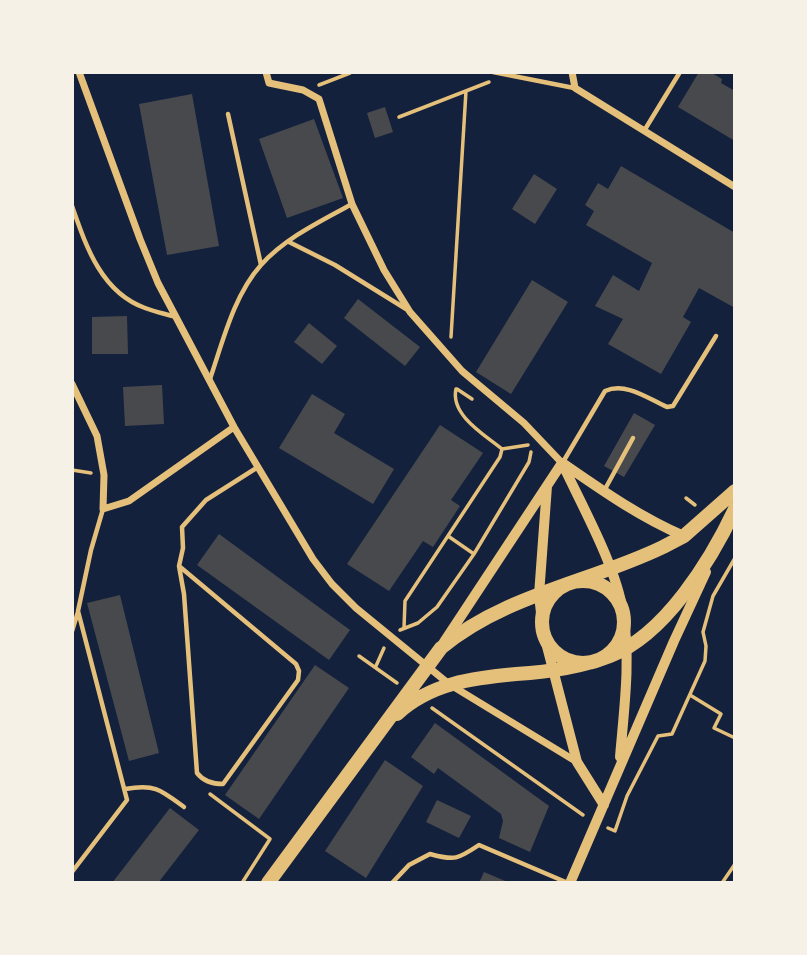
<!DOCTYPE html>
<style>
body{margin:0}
#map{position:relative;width:807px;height:955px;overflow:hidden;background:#14213d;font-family:Inter,sans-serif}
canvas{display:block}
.frame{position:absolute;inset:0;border:74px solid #f6f1e7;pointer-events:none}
</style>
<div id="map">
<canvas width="807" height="955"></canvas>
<div class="frame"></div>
</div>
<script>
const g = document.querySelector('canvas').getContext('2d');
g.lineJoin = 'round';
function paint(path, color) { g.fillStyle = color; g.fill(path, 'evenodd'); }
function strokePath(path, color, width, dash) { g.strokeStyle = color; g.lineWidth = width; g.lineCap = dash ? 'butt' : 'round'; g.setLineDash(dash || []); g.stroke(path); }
paint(new Path2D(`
 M699,72H710L722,79L721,83L735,91V141L678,107Z
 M192,94L219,246L167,255L139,104Z
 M385,107L393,132L375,138L367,113Z
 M314,119L343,198L287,218L259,139Z
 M621,166L735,233V308L699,288L683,317L691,322L661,374L608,344L623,319L595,306L613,275L639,291L652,263L586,225L594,211L585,205L598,183L608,189Z
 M534,174L557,189L535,224L512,209Z
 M532,280L568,302L511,394L476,372Z
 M358,299L420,347L405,366L344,318Z
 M127,316L128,354H92V317Z
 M309,323L337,346L322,364L294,342Z
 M162,385L164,424L125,426L123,387Z
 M312,394L345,414L334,433L394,469L373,504L279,448Z
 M634,413L655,425L624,477L604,466Z
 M440,425L483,453L451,500L460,506L433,547L423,541L389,591L347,564Z
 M219,534L350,630L329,660L197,565Z
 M120,595L159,753L129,761L87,603Z
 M315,665L349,688L259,819L225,795Z
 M435,723L549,806L530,852L499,838L503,821L501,814L438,768L434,774L411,757Z
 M385,760L423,786L366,878L325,851Z
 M437,800L471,816L459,838L426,822Z
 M170,808L199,830L158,883H112Z
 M484,872L510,883H479Z`), '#48494c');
strokePath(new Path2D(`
 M319,85L350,73
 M399,117L489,82
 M451,337L466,91
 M457,389L472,399
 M502,449L528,445
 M72,470L91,473
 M686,498L695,505
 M448,536L474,554
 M404,628L405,601L500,457L502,449C485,435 450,415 456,389
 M400,630L418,623L437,607L474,554L529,462L531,452
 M359,656L397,683
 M376,666L384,648
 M690,695L721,714L714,728L735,738
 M432,708L583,815
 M210,794L270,839L242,883
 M608,828L615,831L627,796L658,736L672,734L705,661L706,646L703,632L713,596L735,558
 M722,883L735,864`), '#e5c07b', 3.5);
strokePath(new Path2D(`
 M493,72L574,88
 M228,114L261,265
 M644,131L680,72
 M72,206C86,246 101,292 145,308C155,312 166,314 176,317
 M289,242L335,265L406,309
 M210,379C223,341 234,295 261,265C285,238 321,221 352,204
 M563,462L605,391C626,382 647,398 667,407L673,406L716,336
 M604,491L633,438
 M179,566L184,594L197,773C204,782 213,784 223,784L298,680L299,671L296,664L179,566L183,548L182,527L206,500L258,467
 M72,631L78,612
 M125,789C155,784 160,789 184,807
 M72,872L127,800L78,611L91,550L103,509
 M392,883L409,865L430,854C455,861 458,859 479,845L568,883`), '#e5c07b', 4.5);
strokePath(new Path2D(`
 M79,72L140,239L158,283L234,427L313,559L332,584L356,608L449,684L577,762
 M266,72L269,83L303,90L319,99L352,204L384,270L410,312L462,371L524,423L562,463
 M572,72L575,88L735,187
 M72,384L97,436L104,475L103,509L129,501L234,427`), '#e5c07b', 7);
strokePath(new Path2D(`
 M562,463C582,506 616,566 623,612C631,660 624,709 620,757
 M564,464C603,491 640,517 684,536
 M547,486L539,595L543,631L577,762L604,805
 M444,642L562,463
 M570,883L674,641L706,572`), '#e5c07b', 10);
strokePath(new Path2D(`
 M542 622a41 41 0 1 1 82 0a41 41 0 1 1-82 0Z
 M397,714C431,683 473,678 516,674C548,672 579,668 610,656C665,635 711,560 735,509
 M268,883L441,648C504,595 591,582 663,547L684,536L735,491`), '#e5c07b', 14);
</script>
